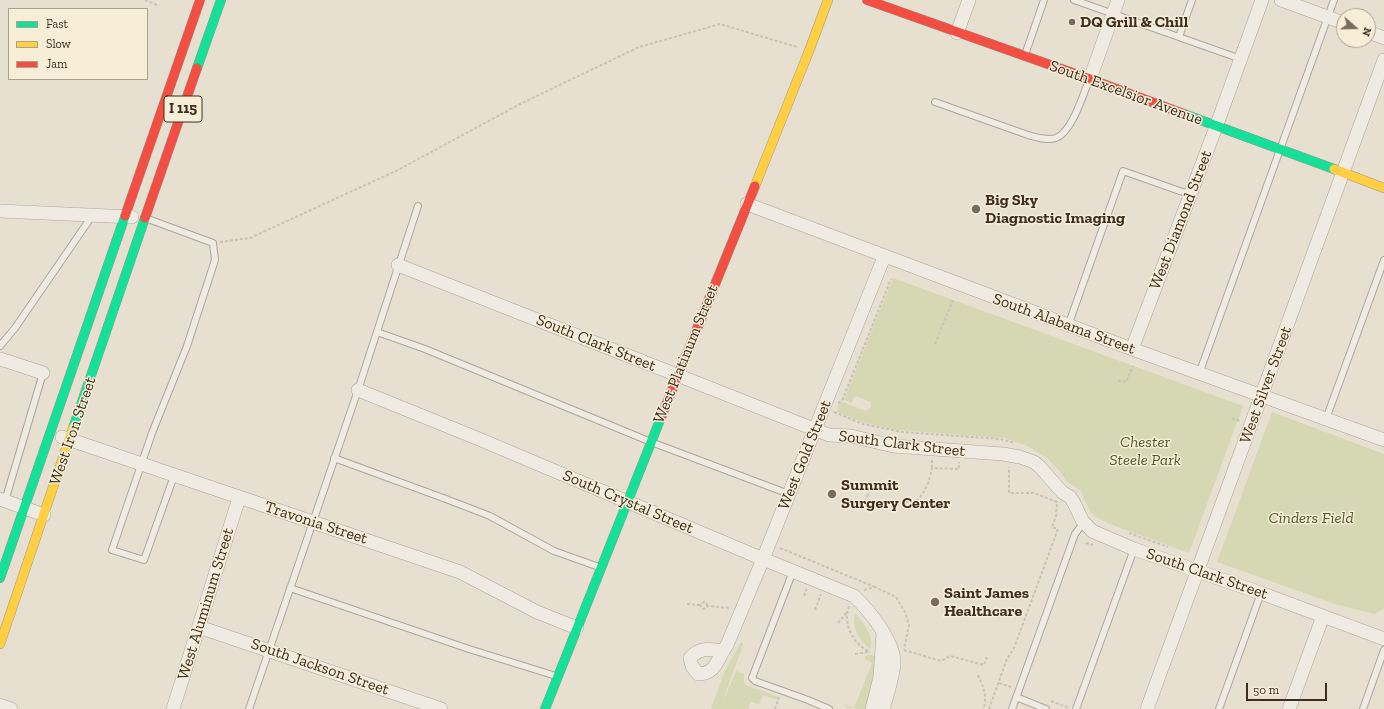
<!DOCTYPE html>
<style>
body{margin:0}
#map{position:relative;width:1384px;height:709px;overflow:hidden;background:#e7e0d1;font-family:"Zilla Slab",serif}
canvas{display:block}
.legend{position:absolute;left:8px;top:8px;width:140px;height:72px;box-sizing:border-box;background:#f7eed8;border:1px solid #ada18e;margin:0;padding:5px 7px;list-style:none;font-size:12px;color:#3d2e20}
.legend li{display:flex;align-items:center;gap:8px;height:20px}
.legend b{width:20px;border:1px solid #ada18e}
.north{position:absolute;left:1336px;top:8px;width:40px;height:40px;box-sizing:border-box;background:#f7eed8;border:1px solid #ada18e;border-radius:50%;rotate:110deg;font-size:11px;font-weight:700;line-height:16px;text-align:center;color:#3d2e20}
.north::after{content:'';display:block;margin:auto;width:14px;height:18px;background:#786c5e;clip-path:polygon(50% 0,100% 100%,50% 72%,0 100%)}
.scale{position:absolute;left:1246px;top:683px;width:81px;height:18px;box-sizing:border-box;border:2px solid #3d2e20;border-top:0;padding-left:5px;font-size:12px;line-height:14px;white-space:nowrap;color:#3d2e20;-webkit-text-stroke:3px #f7eed8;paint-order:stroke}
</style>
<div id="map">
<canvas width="1384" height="709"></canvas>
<ul class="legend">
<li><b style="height:5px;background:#16e098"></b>Fast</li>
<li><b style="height:5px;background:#ffcf43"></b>Slow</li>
<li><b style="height:5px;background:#f24e42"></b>Jam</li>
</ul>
<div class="north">N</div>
<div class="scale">50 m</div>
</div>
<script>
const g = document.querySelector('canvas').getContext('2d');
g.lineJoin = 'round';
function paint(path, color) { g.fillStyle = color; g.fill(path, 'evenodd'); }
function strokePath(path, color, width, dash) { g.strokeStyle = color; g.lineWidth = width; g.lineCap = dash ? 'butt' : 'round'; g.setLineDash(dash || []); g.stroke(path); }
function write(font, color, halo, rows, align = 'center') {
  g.font = font + ' "Zilla Slab",serif'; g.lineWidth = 3; g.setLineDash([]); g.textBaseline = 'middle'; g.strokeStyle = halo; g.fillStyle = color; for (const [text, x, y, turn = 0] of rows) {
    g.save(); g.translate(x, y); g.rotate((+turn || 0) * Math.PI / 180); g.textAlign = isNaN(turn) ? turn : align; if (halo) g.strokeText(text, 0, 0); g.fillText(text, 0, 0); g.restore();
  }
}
paint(new Path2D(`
 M893,278L1243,406L1189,553L1107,523L1094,516L1090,511L1080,490L1067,482L1061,473L1047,458L1031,448L1022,444L1004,438L896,430L865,423L837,412L839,404L843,402L866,411L871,407V402L856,396L854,397L852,403L844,400Z
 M1272,412L1384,454V609L1374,614L1335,604L1217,562Z
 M855,613C863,623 875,636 870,649C860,640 851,628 855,613Z
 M741,642L743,643V645L724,697H725L736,671L744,674V683L746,685L778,697L777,700L763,695L759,704L751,702L748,709H711L724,673Z
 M869,655L875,656C877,673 870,692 866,709L847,708L845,706V705L854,708L872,663L865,659V656Z`), '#d6d7b3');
const lane = new Path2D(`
 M1074,0L1241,59
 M1179,37L1192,0
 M1025,55L1044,0
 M935,102L1028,135C1036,137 1047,141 1056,138C1072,132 1083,95 1089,80
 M148,219L213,243L215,260L187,346L152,433L112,550L144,560L174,476
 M1068,326L1123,171L1191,195
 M377,332L425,349L651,442L789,494
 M0,346L15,328L92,216
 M1199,374L1334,0
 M1326,419L1384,260
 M334,458L446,499L490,516L554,551L599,567
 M5,501L43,373
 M793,571L752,678L755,681L808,700L829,709
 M290,588L469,649L556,676
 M1016,697L1046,709
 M249,709L358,390L418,206
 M1012,709L1075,534L1084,522
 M1076,709L1134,549
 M1219,709L1261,593
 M1363,709L1384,650`);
const street = new Path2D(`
 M1281,0L1344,23
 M1368,32L1384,38
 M957,33L969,0
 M1090,79L1118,0
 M747,204L1132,349L1384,440
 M0,211L132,217
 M398,265L829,435L851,436L893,446L1003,454L1020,457L1034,462L1040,467L1062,492L1070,497L1074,503L1082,520L1092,531L1134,549L1261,593L1384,639
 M1132,349L1216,127L1262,0
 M0,359L43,373
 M358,390L479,439L763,559L854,596C869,610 893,640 894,661C894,673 887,696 883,709
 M62,437L460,572L537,612L577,628
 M0,499L44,515
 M199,627L441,709
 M723,651C709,649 700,647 690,658L692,666L698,674C717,674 717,658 727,645L763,559L884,257
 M0,705L11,709
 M173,709L239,498
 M872,709L880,677L883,633
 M1147,709L1384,60
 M1289,709L1323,616`);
const fast = new Path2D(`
 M197,68L221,0
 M1184,114L1334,169
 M73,428L145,218
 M0,578L125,216
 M545,709L662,415`);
const slow = new Path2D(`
 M1334,169L1384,188
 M755,186L809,51L828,0
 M0,644L73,428`);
const jam = new Path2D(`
 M867,0L1090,79L1184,114
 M125,216L200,0
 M145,218L197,68
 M662,415L755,186`);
strokePath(lane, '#ada599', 8);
strokePath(street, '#ada599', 14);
strokePath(fast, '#9c958a', 10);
strokePath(slow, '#9c958a', 10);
strokePath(jam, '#9c958a', 10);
strokePath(new Path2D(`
 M145,0L157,5
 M220,242L250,238L398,170L520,104L639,47L720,24L797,47
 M935,344L953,300
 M1118,381L1121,380L1126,382L1133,366
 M838,403L842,401L891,279
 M834,412L863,424L902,432L1000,439L1015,443
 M1232,418L1240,421
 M932,468V459
 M872,485L863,506L874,508L876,503L915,502C926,492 929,482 932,468L959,469V462
 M1129,533L1168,547
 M1086,543L1093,545
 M780,548L875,587
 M864,590L875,587L896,597L905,612L909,625L904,650
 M804,596L807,588
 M687,604L700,605
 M707,606V604L704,602L700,605L703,609L706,608L707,606L731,608
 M849,606C842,624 854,645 870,652
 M815,610L821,594
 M838,623L847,612
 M904,650L941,661L950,656L984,665L986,658L989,659
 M855,654L868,652
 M978,675C983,686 988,696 983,709
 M999,683L1011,687
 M1051,701L1069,708
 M775,709L779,697
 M989,709L1007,659L1014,648L1058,529L1052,527L1056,516L1057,502L1034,493H1009V467`), '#c8c2b9', 2, [3, 2]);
strokePath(lane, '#efebe3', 6);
strokePath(street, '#efebe3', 13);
strokePath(fast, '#16e098', 9);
strokePath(slow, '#ffcf43', 9);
strokePath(jam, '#f24e42', 9);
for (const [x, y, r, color] of [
 [1072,22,4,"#786c5e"],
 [976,209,5,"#786c5e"],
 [832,494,5,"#786c5e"],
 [935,602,5,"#786c5e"]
]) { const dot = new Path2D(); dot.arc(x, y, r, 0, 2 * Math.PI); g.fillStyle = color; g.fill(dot); strokePath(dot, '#f7eed8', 1.5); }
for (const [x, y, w] of [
 [183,109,38]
]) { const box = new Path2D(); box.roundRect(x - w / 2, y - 13, w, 26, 3); g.fillStyle = '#f7eed8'; g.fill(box); strokePath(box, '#3d2e20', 1); }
write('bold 15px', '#3d2e20', null, [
 ["I 115",183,109]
]);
write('bold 16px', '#3d2e20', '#f7eed8', [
 ["DQ Grill & Chill",1080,22],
 ["Big Sky",985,200],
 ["Diagnostic Imaging",985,218],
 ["Summit",841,485],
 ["Surgery Center",841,503],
 ["Saint James",944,593],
 ["Healthcare",944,611]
], 'left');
write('16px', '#3d2e20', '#f7eed8', [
 ["South Excelsior Avenue",1126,93,20],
 ["West Diamond Street",1181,220,-69],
 ["South Alabama Street",1064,324,20],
 ["South Clark Street",596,343,22],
 ["West Platinum Street",686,354,-68],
 ["West Silver Street",1266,385,-70],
 ["West Iron Street",73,431,-71],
 ["South Clark Street",902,444,7],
 ["West Gold Street",805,455,-68],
 ["South Crystal Street",628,502,23],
 ["Travonia Street",316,523,18],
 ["South Clark Street",1207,574,19],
 ["West Aluminum Street",206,604,-73],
 ["South Jackson Street",320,667,19]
]);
write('italic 16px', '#4d5a26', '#f7eed8', [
 ["Chester",1145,442],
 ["Steele Park",1145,460],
 ["Cinders Field",1311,518]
]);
</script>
